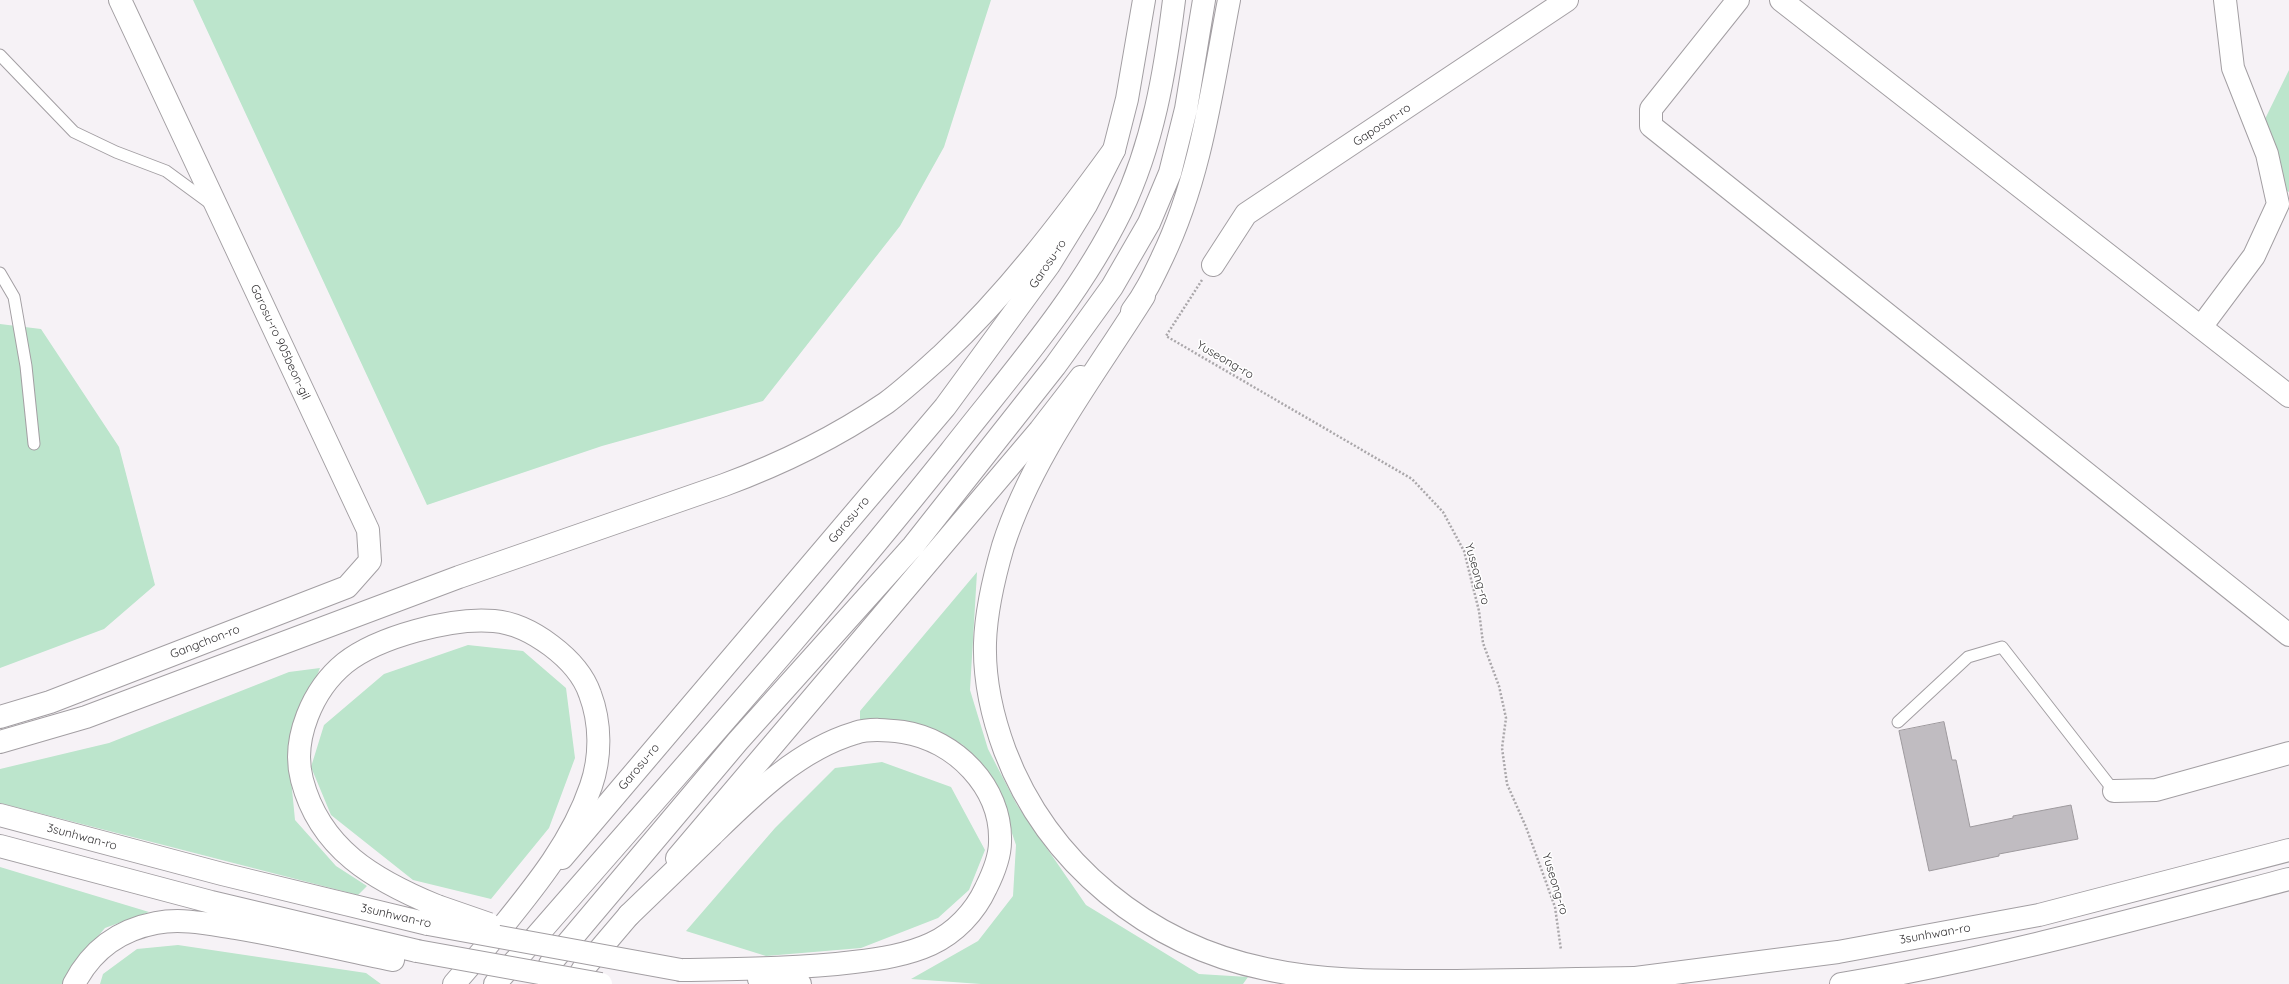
<!DOCTYPE html>
<style>
body{margin:0}
canvas{display:block;background:#f6f2f6}
</style>
<canvas width="2289" height="984"></canvas>
<script>
const g = document.querySelector('canvas').getContext('2d');
g.lineJoin = 'round';
function paint(path, color) { g.fillStyle = color; g.fill(path, 'evenodd'); }
function strokePath(path, color, width, dash) { g.strokeStyle = color; g.lineWidth = width; g.lineCap = dash ? 'butt' : 'round'; g.setLineDash(dash || []); g.stroke(path); }
function write(font, color, halo, rows, align = 'center') {
  g.font = font + ' Quicksand,sans-serif'; g.lineWidth = 3; g.setLineDash([]); g.textBaseline = 'middle'; g.strokeStyle = halo; g.fillStyle = color; for (const [text, x, y, turn = 0] of rows) {
    g.save(); g.translate(x, y); g.rotate((+turn || 0) * Math.PI / 180); g.textAlign = isNaN(turn) ? turn : align; if (halo) g.strokeText(text, 0, 0); g.fillText(text, 0, 0); g.restore();
  }
}
paint(new Path2D(`
 M193,0H991L944,147L900,226L763,401L602,446L427,505Z
 M2289,70V192L2283,189L2265,119Z
 M0,324L41,329L119,447L155,585L104,629L0,668Z
 M977,572L970,690L988,749L1017,805L1086,905L1199,974L1248,977L1243,984H981L911,979L978,941L1013,896L1016,845L999,795L963,745L904,722L860,724V711Z
 M468,645L523,651L566,688L575,758L549,828L491,899L413,880L331,815L311,767L324,725L384,674Z
 M320,668L288,748L295,820L336,866L367,886L358,895L0,803V769L109,743L289,672Z
 M882,762L951,787L985,850L969,890L938,918L861,948L766,956L686,931L775,828L835,768Z
 M0,867L149,912L105,928L75,963L65,984H0Z
 M178,945L366,973L381,984H100L103,974L137,949Z`), '#bce5cc');
const building = new Path2D(`
 M1944,722L1952,760H1956L1970,827L2013,818V816L2071,805L2078,839L1999,854V856L1929,871L1899,731Z`);
paint(building, '#c0bcc1');
strokePath(building, '#9e9a9e', 1);
const lane = new Path2D(`
 M0,55L74,132L116,152L166,171L211,204
 M0,273L14,297L26,366L34,444
 M1898,722L1968,657L2002,647L2114,791`);
const street = new Path2D(`
 M1738,0L1651,109V126L2289,635
 M1781,0L2289,396
 M1213,265L1246,214L1567,0
 M2201,327L2254,256L2278,204L2267,154L2233,68L2225,0
 M2114,791L2156,790L2289,753`);
const secondary = new Path2D(`
 M1132,311C1145,294 1153,277 1162,258C1201,177 1212,88 1229,0
 M0,717L50,702L347,587L370,561L368,530L120,0
 M562,858L945,407L1049,265L1086,205L1114,150L1127,99L1144,0
 M677,858L1040,430L1081,377
 M520,955C664,789 813,624 950,452C1010,375 1078,299 1121,211C1153,144 1165,73 1174,0
 M550,964L738,741L913,546L1055,366L1112,287L1149,223L1170,173L1186,109L1204,0`);
const primary = new Path2D(`
 M584,968L629,915
 M454,984L485,948
 M495,984L516,960`);
const highway = new Path2D(`
 M1144,296C1094,376 1032,455 1003,546C994,577 986,611 985,643C984,680 992,716 1005,751C1048,864 1149,945 1266,969C1321,981 1376,981 1431,981C1499,981 1566,979 1634,978
 M0,742L86,717L459,577L724,485C781,464 836,437 886,403C905,389 923,372 941,356C1007,294 1061,223 1114,150
 M0,815L222,874L428,924
 M0,846L211,902L417,951
 M437,906C374,880 320,849 302,780C291,739 313,689 345,663C378,637 452,617 494,621C530,624 578,659 590,694C601,723 601,757 591,786C570,848 526,897 486,947
 M629,915C656,889 684,862 712,835C753,795 798,750 855,733C870,728 888,730 903,732C955,740 1002,787 1000,842C1000,858 993,874 986,888C975,912 955,933 931,944C907,955 880,959 854,962C796,969 739,969 681,970
 M759,979L800,984
 M1620,980L1838,952L2039,915L2289,850
 M74,984C91,951 119,930 156,923C182,918 209,924 235,928C288,937 340,949 393,960
 M574,984L585,966
 M1841,984C1993,959 2140,918 2289,879`);
strokePath(lane, '#a39fa3', 13);
strokePath(street, '#a39fa3', 24);
strokePath(secondary, '#a39fa3', 24);
strokePath(primary, '#a39fa3', 24);
strokePath(highway, '#a39fa3', 24);
strokePath(new Path2D(`
 M1202,280L1166,336L1412,479L1443,512L1464,551L1479,611L1483,643L1499,686L1506,718L1502,748L1507,784L1526,827L1555,907L1561,950`), '#aaa7aa', 2.5, [2, 2]);
strokePath(lane, '#fff', 11);
strokePath(street, '#fff', 22);
strokePath(secondary, '#fff', 22);
strokePath(primary, '#fff', 22);
strokePath(highway, '#fff', 22);
const highwayBridge = new Path2D(`
 M437,906L489,924
 M428,924L681,970
 M417,951L601,984`);
strokePath(highwayBridge, '#a39fa3', 24, []);
strokePath(highwayBridge, '#fff', 22);
write('12px', '#333133', '#fff', [
 ["Gaposan-ro",1382,125,-34],
 ["Garosu-ro",1048,264,-56],
 ["Garosu-ro 905beon-gil",280,342,65],
 ["Yuseong-ro",1225,360,30],
 ["Garosu-ro",849,520,-50],
 ["Yuseong-ro",1477,574,74],
 ["Gangchon-ro",205,642,-21],
 ["Garosu-ro",639,767,-50],
 ["3sunhwan-ro",82,837,15],
 ["Yuseong-ro",1555,884,73],
 ["3sunhwan-ro",396,916,13],
 ["3sunhwan-ro",1935,934,-10]
]);
</script>
